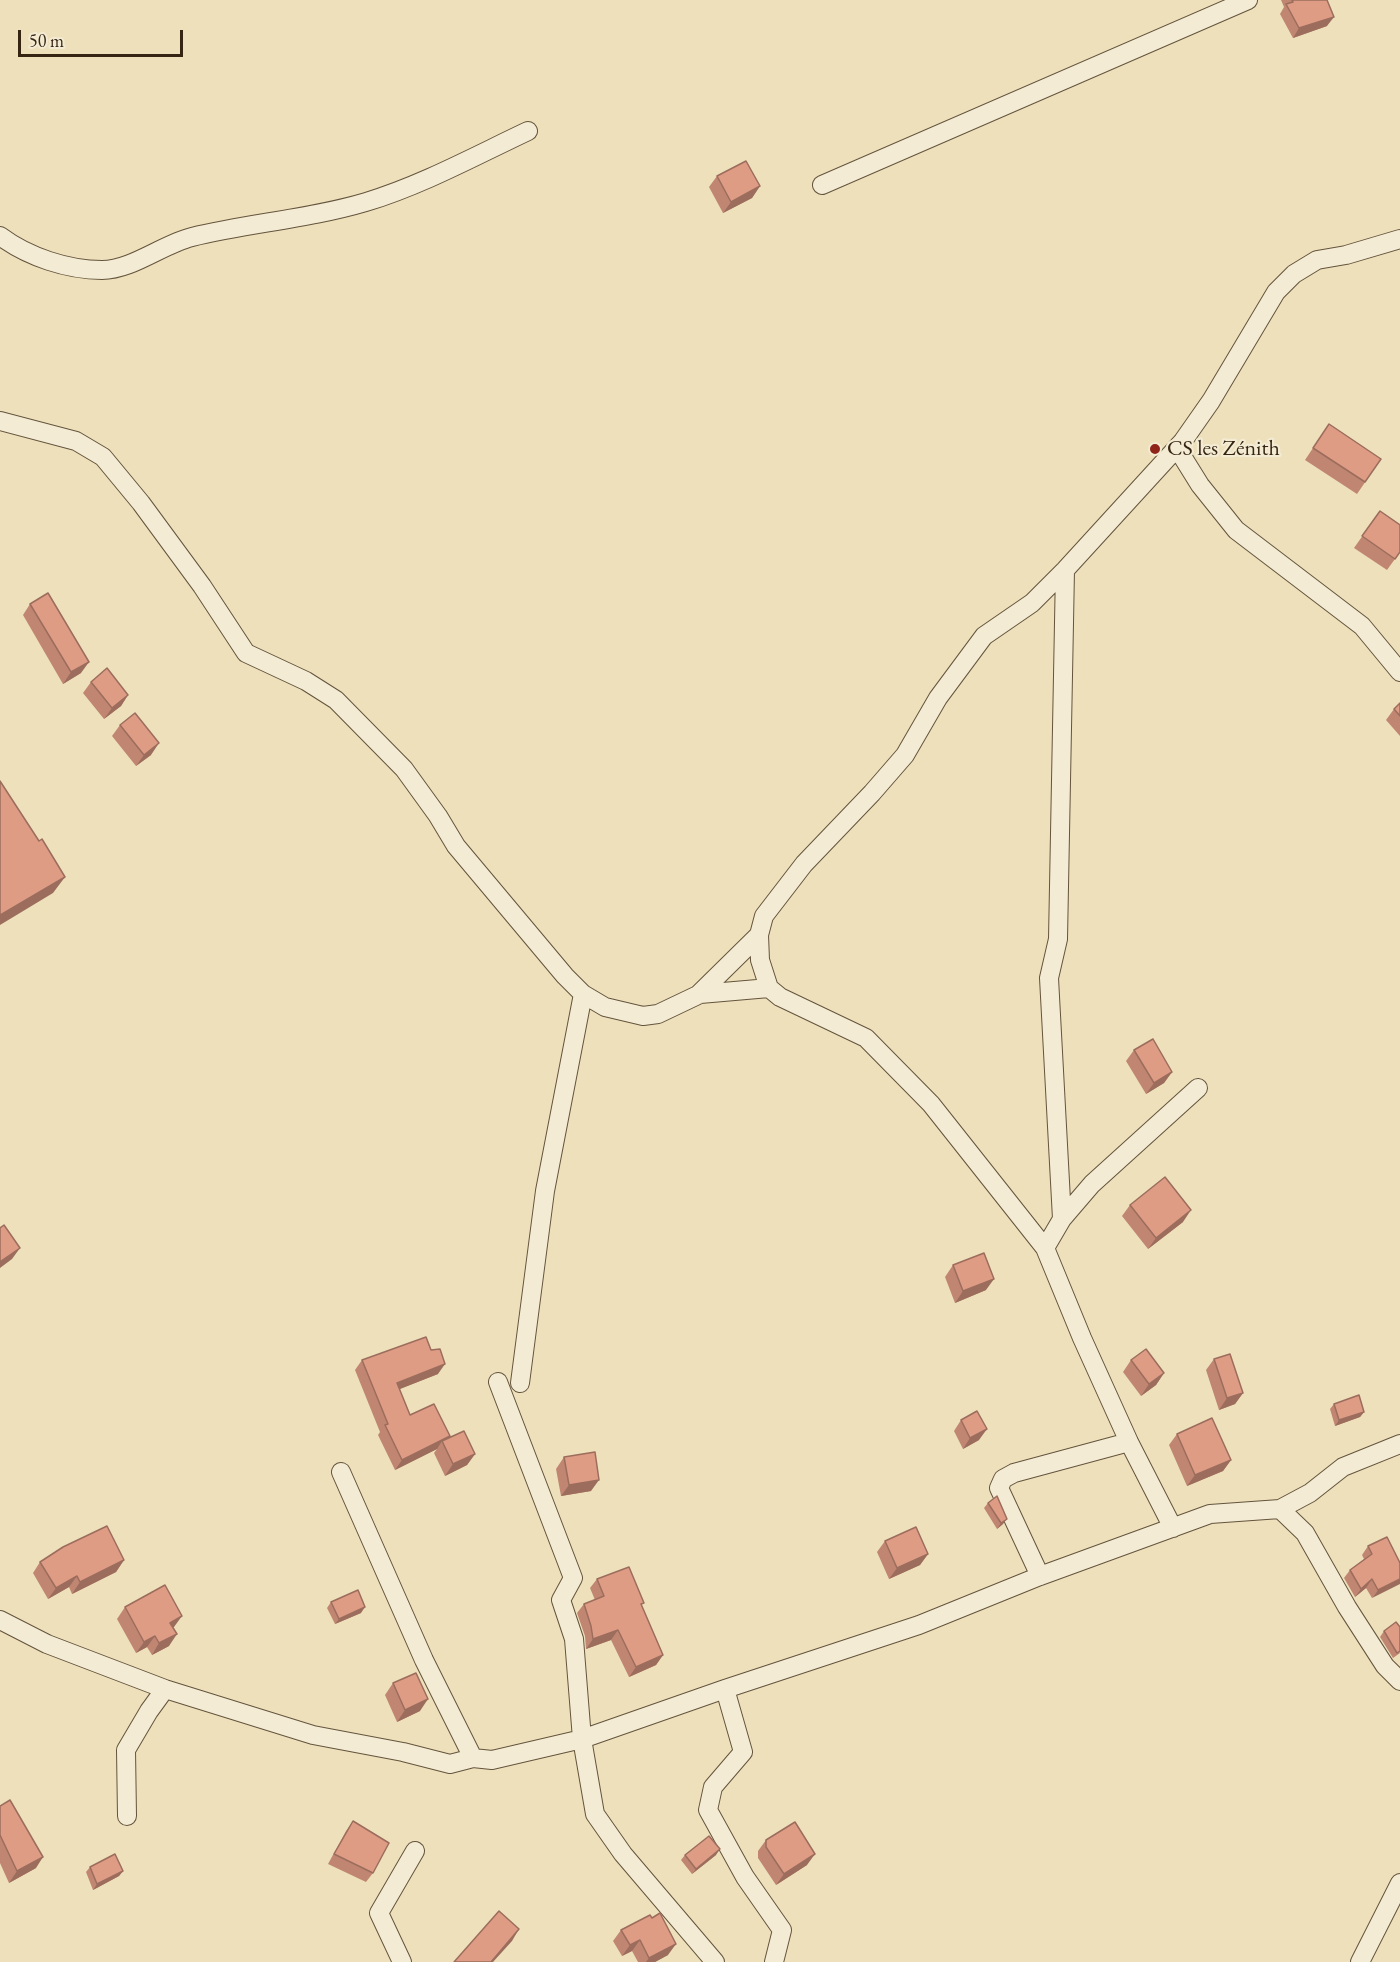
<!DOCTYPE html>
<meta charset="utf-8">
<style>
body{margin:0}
#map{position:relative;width:1400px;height:1962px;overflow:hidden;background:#ede0bb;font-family:"EB Garamond",serif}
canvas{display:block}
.scale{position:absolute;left:18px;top:30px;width:165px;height:27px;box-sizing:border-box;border:3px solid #362513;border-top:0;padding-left:8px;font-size:18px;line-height:21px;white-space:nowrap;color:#362513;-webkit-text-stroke:4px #f3ebd3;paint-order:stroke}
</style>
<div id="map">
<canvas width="1400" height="1962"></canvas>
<div class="scale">50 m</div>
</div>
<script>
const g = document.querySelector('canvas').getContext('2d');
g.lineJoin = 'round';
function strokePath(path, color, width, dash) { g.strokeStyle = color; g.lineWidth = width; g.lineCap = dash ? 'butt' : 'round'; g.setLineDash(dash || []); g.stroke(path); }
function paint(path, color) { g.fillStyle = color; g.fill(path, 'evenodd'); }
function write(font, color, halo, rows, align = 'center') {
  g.font = font + ' "EB Garamond",serif'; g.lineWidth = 4.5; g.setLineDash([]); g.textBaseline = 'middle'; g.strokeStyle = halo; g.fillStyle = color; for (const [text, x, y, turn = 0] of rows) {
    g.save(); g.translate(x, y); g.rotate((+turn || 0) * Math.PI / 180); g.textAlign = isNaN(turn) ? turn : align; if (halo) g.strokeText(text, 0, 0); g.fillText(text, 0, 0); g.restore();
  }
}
const street = new Path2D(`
 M822,185L1248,0
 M0,236C28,257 68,270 102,270C132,270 163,244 192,237C249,223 309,219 366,202C422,185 475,156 528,131
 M0,421L76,441L103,457L141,503L202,586L246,653L306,681L336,700L404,769L438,816L456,846L565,976L583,994L605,1007L643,1016L658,1014L700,994L769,988
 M1177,448L1200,485L1236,530L1362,626L1400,672
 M698,995L759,935
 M1062,1219L1049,978L1058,939L1065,570
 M1045,1248L1062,1219L1092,1184L1198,1088
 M498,1382L573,1578L561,1600L574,1639L582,1739L595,1814L623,1854L715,1962
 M520,1383L545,1191L583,994
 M341,1472L424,1660L473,1758
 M1280,1509L1305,1533L1347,1607L1385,1666L1400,1681
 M1173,1528L1129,1442L1082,1338L1045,1248L931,1104L866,1038L780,997L769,988L760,960L759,935L764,916L804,864L872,793L905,755L938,698L984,636L1032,603L1065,570L1183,441L1211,401L1276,292L1294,274L1317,260L1346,255L1400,239
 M1040,1576L999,1488L1003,1479L1014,1473L1129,1442
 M0,1620L47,1644L165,1689L313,1735L403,1752L450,1764L473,1758L492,1760L582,1739L725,1689L919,1625L1040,1576L1210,1514L1280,1509L1310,1493L1343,1467L1400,1444
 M725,1689L743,1752L713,1787L708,1810L745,1877L782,1930L774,1962
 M127,1816L126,1750L149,1711L165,1689
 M402,1962L379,1913L415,1851
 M1360,1962L1400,1883`);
strokePath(street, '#64543d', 20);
strokePath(street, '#f3ebd3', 18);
paint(new Path2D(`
 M1281,0H1327V26L1293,38L1280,14L1284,7Z
 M717,176L760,186L752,198L723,213L709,187Z
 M1329,424L1381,459L1357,494L1305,460Z
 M1380,511L1400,552L1387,570L1354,548Z
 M30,604L81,673L63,684L23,615Z
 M91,682L128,695L121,706L104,719L83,693Z
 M1400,703V736L1386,720L1394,709Z
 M120,725L151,755L136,766L112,736Z
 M1134,1050L1172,1072L1164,1083L1146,1094L1126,1061Z
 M1130,1205L1183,1222L1148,1249L1122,1216Z
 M953,1265L986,1290L955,1303L945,1277Z
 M1214,1359L1243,1393L1235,1404L1219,1410L1206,1370Z
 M362,1360L438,1374L399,1389L410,1415L450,1436L448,1439L475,1454L467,1465L445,1476L434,1453L437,1449L395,1470L378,1435L380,1432L355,1370Z
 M1131,1360L1164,1373L1156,1385L1141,1396L1123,1372Z
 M1334,1404L1364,1412L1360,1417L1335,1426L1330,1409Z
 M961,1420L979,1440L963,1449L954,1431Z
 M1177,1434L1231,1460L1223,1471L1187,1486L1169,1445Z
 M564,1457L591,1491L561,1496L556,1469Z
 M988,1503L1003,1524L997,1529L984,1508Z
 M885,1541L928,1554L920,1565L889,1579L877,1552Z
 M1368,1546L1400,1563L1372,1598L1366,1588L1355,1597L1344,1578L1350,1570L1364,1559L1362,1555Z
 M124,1560L116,1572L72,1594L69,1587L48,1599L33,1573L40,1562Z
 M597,1579L642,1606L663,1655L656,1665L629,1677L611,1640L586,1649L585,1636L577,1613L584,1604L595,1600L590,1588Z
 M331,1602L361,1613L335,1624L327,1608Z
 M125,1607L174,1627L173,1628L169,1646L152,1655L147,1647L136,1653L117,1619Z
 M1384,1631L1400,1653L1393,1658L1380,1637Z
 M393,1683L420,1711L397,1722L385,1695Z
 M0,1806L36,1868L9,1883L0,1863Z
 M353,1821L373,1873L366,1882L328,1864L346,1831Z
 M766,1840L807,1865L776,1885L758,1858V1851Z
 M685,1855H716L692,1874L681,1860Z
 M90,1867L123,1871L119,1876L93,1890L86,1872Z
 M621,1930L668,1955L655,1962H638L632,1951L622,1956L613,1941Z`), '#c08672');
paint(new Path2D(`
 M1334,17L1327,26L1293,38L1299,28Z
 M760,186L752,198L723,213L731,202Z
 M89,662L81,673L63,684L71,672Z
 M128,695L121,706L104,719L112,708Z
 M159,743L151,755L136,766L144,755Z
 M65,877L53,893L0,925V915Z
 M1172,1072L1164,1083L1146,1094L1154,1083Z
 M1191,1210L1183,1222L1148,1249L1156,1238Z
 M20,1248L12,1259L0,1268V1262Z
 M994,1279L986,1290L955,1303L963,1291Z
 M445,1364L438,1374L390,1393L397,1383Z
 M1164,1373L1156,1385L1141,1396L1149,1384Z
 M1243,1393L1235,1404L1219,1410L1227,1398Z
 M1364,1412L1360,1417L1335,1426L1339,1420Z
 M987,1429L979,1440L963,1449L970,1438Z
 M450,1436L444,1445L442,1441L437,1449L395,1470L402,1460Z
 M475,1454L467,1465L445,1476L453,1464Z
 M1231,1460L1223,1471L1187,1486L1195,1475Z
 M599,1480L591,1491L561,1496L569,1485Z
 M1007,1519L1003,1524L997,1529L1001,1523Z
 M928,1554L920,1565L889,1579L897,1568Z
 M124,1560L116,1572L72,1594L80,1582Z
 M77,1576L69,1587L48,1599L56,1588Z
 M1372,1579L1366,1588L1355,1597L1361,1589Z
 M1400,1579V1584L1372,1598L1378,1590Z
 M365,1607L361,1613L335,1624L339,1619Z
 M182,1616L174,1627L162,1634L170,1623Z
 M618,1630L611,1640L586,1649L593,1639Z
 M177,1634L169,1646L152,1655L159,1643Z
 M155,1636L147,1647L136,1653L144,1642Z
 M663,1655L656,1665L629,1677L636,1667Z
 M428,1699L420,1711L397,1722L405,1710Z
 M720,1849L716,1855L692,1874L696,1869Z
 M815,1854L807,1865L776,1885L784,1874Z
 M43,1857L36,1868L9,1883L17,1871Z
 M123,1871L119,1876L93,1890L97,1884Z
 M519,1929L512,1941L493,1962H491Z
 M640,1940L632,1951L622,1956L630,1945Z
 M676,1944L668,1955L655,1962H646L649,1958Z`), '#9c6d5d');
const building = new Path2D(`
 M1292,0H1327L1334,17L1299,28L1286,4L1293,2Z
 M746,161L760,186L731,202L717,176Z
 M1329,424L1381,459L1365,482L1313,448Z
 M1380,511L1400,525V552L1395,559L1362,536Z
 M48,593L89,662L71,672L30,604Z
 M107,668L128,695L112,708L91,682Z
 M1400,703V716L1394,709Z
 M135,713L159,743L144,755L120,725Z
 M0,781L39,841L42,839L65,877L0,915Z
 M1153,1039L1172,1072L1154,1083L1134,1050Z
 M1165,1177L1191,1210L1156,1238L1130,1205Z
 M4,1225L20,1248L0,1262V1228Z
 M984,1253L994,1279L963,1291L953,1265Z
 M426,1337L431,1350L440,1349L445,1364L397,1383L410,1415L434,1404L450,1436L402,1460L385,1425L388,1424L362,1360Z
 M1146,1349L1164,1373L1149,1384L1131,1360Z
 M1230,1354L1243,1393L1227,1398L1214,1359Z
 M1359,1395L1364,1412L1339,1420L1334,1404Z
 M977,1411L987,1429L970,1438L961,1420Z
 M1212,1418L1231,1460L1195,1475L1177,1434Z
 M464,1431L475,1454L453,1464L442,1441Z
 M595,1452L599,1480L569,1485L564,1457Z
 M997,1496L1007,1519L1001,1523L988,1503Z
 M107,1526L124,1560L80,1582L77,1576L56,1588L40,1562L63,1547Z
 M916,1527L928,1554L897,1568L885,1541Z
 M1387,1537L1400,1563V1579L1378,1590L1372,1579L1361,1589L1350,1570L1372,1554L1368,1546Z
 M629,1567L644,1603L641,1604L663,1655L636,1667L618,1630L593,1639L591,1626L584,1604L604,1596L597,1579Z
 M165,1585L182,1616L170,1623L177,1634L159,1643L155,1636L144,1642L125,1607Z
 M358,1590L365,1607L339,1619L331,1602Z
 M1396,1622L1400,1627V1651L1397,1653L1384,1631Z
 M416,1673L428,1699L405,1710L393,1683Z
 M10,1800L43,1857L17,1871L0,1835V1806Z
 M353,1821L389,1843L373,1873L334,1854Z
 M795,1822L815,1854L784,1874L766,1847V1840Z
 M709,1836L720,1849L696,1869L685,1855Z
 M115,1854L123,1871L97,1884L90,1867Z
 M499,1911L519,1929L491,1962H454Z
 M660,1913L676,1944L649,1958L640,1940L630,1945L621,1930L650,1915L652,1918Z`);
paint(building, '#df9c85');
strokePath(building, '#9c6d5d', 1.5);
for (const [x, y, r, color] of [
 [1155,449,6,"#8f2418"]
]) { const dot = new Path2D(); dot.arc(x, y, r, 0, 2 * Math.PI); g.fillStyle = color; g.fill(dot); strokePath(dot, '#f3ebd3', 2); }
write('22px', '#362513', '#f3ebd3', [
 ["CS les Zénith",1167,449]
], 'left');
</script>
